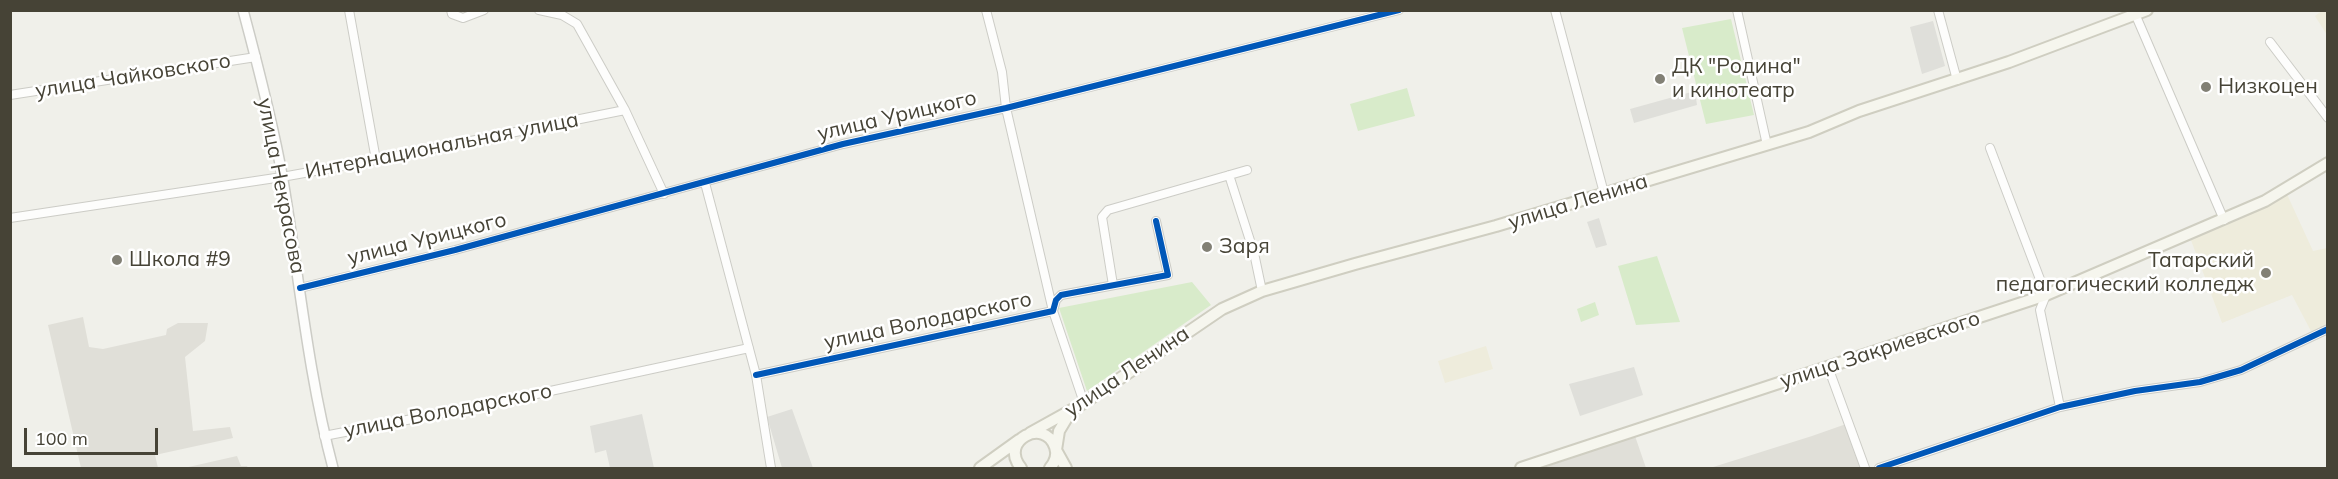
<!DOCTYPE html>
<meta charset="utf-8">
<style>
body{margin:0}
#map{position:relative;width:2338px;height:479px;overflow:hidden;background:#f0f0ea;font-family:Mulish,sans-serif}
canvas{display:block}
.frame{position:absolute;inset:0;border:12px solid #464336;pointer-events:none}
.scale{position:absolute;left:24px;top:428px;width:134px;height:27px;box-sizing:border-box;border:3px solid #464336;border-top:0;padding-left:8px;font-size:18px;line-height:21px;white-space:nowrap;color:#464336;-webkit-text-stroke:4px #fff;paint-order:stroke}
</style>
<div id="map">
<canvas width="2338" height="479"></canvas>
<div class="frame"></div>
<div class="scale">100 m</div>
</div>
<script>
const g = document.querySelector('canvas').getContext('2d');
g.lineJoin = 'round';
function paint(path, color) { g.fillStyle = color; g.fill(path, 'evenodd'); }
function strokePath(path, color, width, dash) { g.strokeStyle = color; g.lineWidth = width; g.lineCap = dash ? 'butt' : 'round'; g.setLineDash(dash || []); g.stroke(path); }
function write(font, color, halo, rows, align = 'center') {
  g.font = font + ' Mulish,sans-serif'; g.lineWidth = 5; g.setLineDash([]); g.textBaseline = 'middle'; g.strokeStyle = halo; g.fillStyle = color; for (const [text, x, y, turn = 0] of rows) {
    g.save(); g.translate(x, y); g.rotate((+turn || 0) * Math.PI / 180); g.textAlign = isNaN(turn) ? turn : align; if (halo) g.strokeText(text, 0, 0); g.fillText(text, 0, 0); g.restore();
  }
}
paint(new Path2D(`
 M83,317L89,347L103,349L166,335L167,329L178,323H208L205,341L185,357L193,431L230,427L233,438L155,455L158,468H81L48,325Z
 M1849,423L1866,468H1710L1812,436Z
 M1635,436L1646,468H1543Z
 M237,456L241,466H247L248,468H184Z`), '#e0dfd8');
paint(new Path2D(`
 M2323,10L2327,11V35L2315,16Z
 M2285,190L2313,251L2327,248V327L2313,335L2292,295L2222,323L2189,235Z
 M1486,346L1493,369L1445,383L1438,361Z`), '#eeecdc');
paint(new Path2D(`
 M1731,19L1754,115L1706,124L1682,28Z
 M1407,88L1415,116L1358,131L1350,104Z
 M1657,256L1680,322L1636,325L1618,266Z
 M1192,282L1211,305L1087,391L1059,308Z
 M1595,302L1599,315L1581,322L1577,309Z`), '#d8ebca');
paint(new Path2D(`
 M1933,21L1945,66L1922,74L1910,27Z
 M1695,91L1697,105L1634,123L1630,109Z
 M1599,218L1607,245L1596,248L1587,222Z
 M1634,367L1643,395L1580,416L1569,384Z
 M792,409L813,468H782L767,417Z
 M642,414L654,468H610L606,450L595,453L590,426Z`), '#dfdfda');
const minor = new Path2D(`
 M349,10L376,160
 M451,10L452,14L463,18L484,10
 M539,10L562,15L577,24L625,110L664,194
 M986,10L1002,72L1006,108L1053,311L1084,403
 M1555,10L1604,193
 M1737,10L1767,145
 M1938,10L1957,80
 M2136,16L2224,220
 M2270,42L2328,118
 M10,95L256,57
 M1990,148L2046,295L2040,310L2060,407
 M1229,175L1254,253L1262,291
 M705,183L756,375L771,468
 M10,218L282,177L376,160L625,110
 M1113,285L1102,217L1108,210L1247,170
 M300,288L455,250L843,144L1006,108L1399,10
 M1828,367L1865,468
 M756,375L1053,311L1056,300L1061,295L1168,275L1156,221
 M324,436L495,403L749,348
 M1879,468L2060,407L2135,391L2200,382L2241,370L2328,329`);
const tertiary = new Path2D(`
 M243,10C258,66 273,123 283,180C299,276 308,374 333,468`);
const secondary = new Path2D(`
 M1030,433L1084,403L1222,309L1262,291L1355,264L1496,226L1809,132L1859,111L2009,62L2147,10
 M980,468L1019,440
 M1021,468C998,440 1045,417 1055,447C1058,455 1055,462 1050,468
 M1066,468L1056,450L1059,431L1071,411
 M1521,468L2046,295L2265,201L2328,163`);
strokePath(minor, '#ccccc6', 10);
strokePath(tertiary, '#ccccc6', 12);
strokePath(secondary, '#cfcec1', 14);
strokePath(minor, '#fdfdfc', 8);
strokePath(tertiary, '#fdfdfc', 9);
strokePath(secondary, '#f6f6ee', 10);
strokePath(new Path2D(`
 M300,288L455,250L843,144L1006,108L1399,10
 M756,375L1053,311L1056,300L1061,295L1168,275L1156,221
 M1879,468L2060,407L2135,391L2200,382L2241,370L2328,329`), '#0057b8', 6);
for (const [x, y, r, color] of [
 [1660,79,6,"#828075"],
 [2206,87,6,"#828075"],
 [1207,247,6,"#828075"],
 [117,260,6,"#828075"],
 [2266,273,6,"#828075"]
]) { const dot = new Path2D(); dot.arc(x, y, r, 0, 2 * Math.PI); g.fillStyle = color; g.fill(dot); strokePath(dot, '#fff', 2); }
write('21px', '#464336', '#fff', [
 ["ДК \"Родина\"",1672,67],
 ["и кинотеатр",1672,91],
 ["Низкоцен",2218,87],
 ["Заря",1219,247],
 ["Школа #9",129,260],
 ["Татарский",2254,261,"right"],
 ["педагогический колледж",2254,285,"right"]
], 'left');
write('21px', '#464336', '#fff', [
 ["улица Чайковского",133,76,-9],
 ["улица Урицкого",897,116,-13],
 ["Интернациональная улица",442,146,-11],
 ["улица Некрасова",281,186,79],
 ["улица Ленина",1578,202,-17],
 ["улица Урицкого",427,239,-14],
 ["улица Володарского",928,321,-12],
 ["улица Закриевского",1880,350,-18],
 ["улица Ленина",1127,372,-34],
 ["улица Володарского",448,411,-11]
]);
</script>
